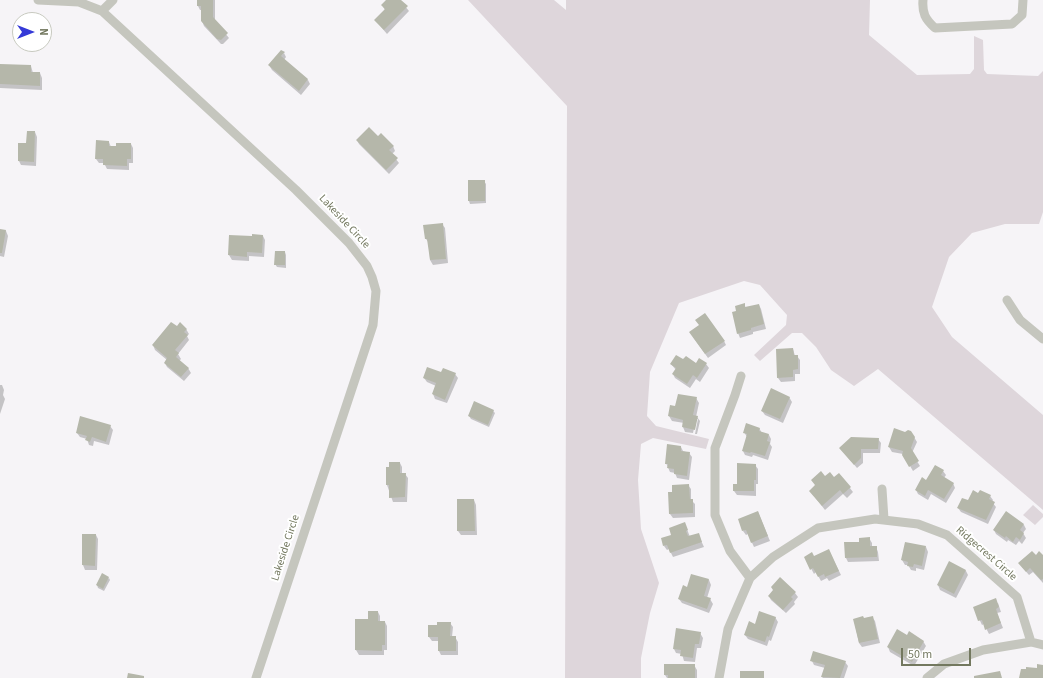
<!DOCTYPE html>
<style>
body{margin:0}
#map{position:relative;width:1043px;height:678px;overflow:hidden;background:#f6f4f7;font-family:"Source Sans 3",sans-serif}
canvas{display:block}
.north{position:absolute;left:12px;top:12px;width:40px;height:40px;box-sizing:border-box;background:#fff;border:1px solid #c7c9bf;border-radius:50%;rotate:90deg;font-size:11px;font-weight:700;line-height:16px;text-align:center;color:#73785f}
.north::after{content:'';display:block;margin:auto;width:14px;height:18px;background:#353ad7;clip-path:polygon(50% 0,100% 100%,50% 72%,0 100%)}
.scale{position:absolute;left:901px;top:648px;width:70px;height:18px;box-sizing:border-box;border:2px solid #73785f;border-top:0;padding-left:5px;font-size:12px;line-height:14px;white-space:nowrap;color:#73785f;-webkit-text-stroke:3px #fff;paint-order:stroke}
</style>
<div id="map">
<canvas width="1043" height="678"></canvas>
<div class="north">N</div>
<div class="scale">50 m</div>
</div>
<script>
const g = document.querySelector('canvas').getContext('2d');
g.lineJoin = 'round';
function paint(path, color) { g.fillStyle = color; g.fill(path, 'evenodd'); }
function strokePath(path, color, width, dash) { g.strokeStyle = color; g.lineWidth = width; g.lineCap = dash ? 'butt' : 'round'; g.setLineDash(dash || []); g.stroke(path); }
function write(font, color, halo, rows, align = 'center') {
  g.font = font + ' "Source Sans 3",sans-serif'; g.lineWidth = 4; g.setLineDash([]); g.textBaseline = 'middle'; g.strokeStyle = halo; g.fillStyle = color; for (const [text, x, y, turn = 0] of rows) {
    g.save(); g.translate(x, y); g.rotate((+turn || 0) * Math.PI / 180); g.textAlign = isNaN(turn) ? turn : align; if (halo) g.strokeText(text, 0, 0); g.fillText(text, 0, 0); g.restore();
  }
}
paint(new Path2D(`
 M468,0H554L566,10V0H870L869,35L917,75L970,74L974,69V36L983,40L984,70L987,74L1038,76L1043,71V212L1039,224H1005L972,233L949,257L932,307L952,337L1043,415V510L878,369L854,386L831,370L816,347L802,333H792L760,361L754,355L786,325L787,315L760,285L744,281L679,303L650,372L647,416L656,426L709,439L706,449L653,438L641,444L638,480L641,529L659,583L650,613L641,658V678H565L567,106Z
 M1033,505L1043,514V517L1035,525L1023,515Z`), '#ded6db');
paint(new Path2D(`
 M198,0H215V21L229,38L223,44H221L204,26L202,21V10H200L198,6Z
 M388,0H400L409,11L387,34L375,20L385,10L382,5Z
 M284,53L286,57L284,60L308,80L310,84L301,95L272,70L269,65Z
 M0,65L31,66L33,73H40L42,78V90L0,88Z
 M35,132L37,137L36,166L21,165L19,161V144H27Z
 M378,138L393,146L395,151L392,154L399,163L389,174L359,144L357,140Z
 M109,142L111,147L131,144L133,148V163H129V170L107,169L104,163H99L96,159Z
 M469,181H484L486,184V203L470,204L469,201Z
 M442,224L445,228L448,263L433,265L430,260L429,243L426,239Z
 M0,230L6,231L8,236L4,257L0,256Z
 M230,236L253,237L263,236L265,240L264,257L249,256V261L232,260L229,255Z
 M285,252L286,255V268L277,267L275,264Z
 M744,304L746,308L759,305L761,309L766,329L753,332V334L740,338L738,333V311Z
 M700,326L724,341L726,345L708,358L693,337Z
 M177,328L186,329L189,334L187,336L189,340L178,354L181,359L179,361L188,368L191,373L184,381L167,367L165,363L167,360L155,350L153,345Z
 M793,349L795,356H797L800,360V374H795V381L781,382L778,378Z
 M684,361L697,364H706L709,368L700,382L696,379L690,388L675,378L673,374L676,370L671,364Z
 M442,374H455L458,378L447,403L435,399L433,394L436,386L427,382L424,378Z
 M0,385H2L4,390L3,395L5,399L0,414Z
 M789,397L792,402L783,423L765,415L762,411Z
 M696,398L699,403L696,417H697L700,421L697,434H695L698,419H696L693,433L685,432L683,427L684,423L672,421L669,416L671,407L676,408Z
 M493,411L495,413L489,427L471,419L469,416Z
 M110,426L113,430L109,445L94,441L93,446L89,445L87,439L80,437L77,433Z
 M759,428L762,433L769,435L771,439L770,444L772,447L768,460L753,455L752,457L745,455L743,451L747,437L744,432Z
 M895,429L906,433L911,432L917,442L912,453L920,466L913,471L903,454L892,452L889,447Z
 M878,439L881,443L880,453H863V463L857,468L840,448Z
 M681,447L683,451L689,453L692,457L689,480L677,478L675,473L670,472L666,463Z
 M400,463L402,467V474H405L408,478L407,502H393L387,485Z
 M755,465L758,469V484H756V496L737,495L734,491V485H738Z
 M943,471L946,475L944,478L953,483L955,488L946,503L931,494L928,500L918,494L916,490Z
 M839,474L853,492L847,498L843,494L825,510L810,491L825,477L834,479Z
 M688,485L691,489V500L695,504V517L673,518L670,514L673,493Z
 M979,494L990,496L993,500L992,502L996,507L988,524L961,512L958,508Z
 M474,500L476,505L477,535H461L458,531Z
 M758,512L770,541L754,547L748,534L746,535L743,531Z
 M1006,513L1024,525L1026,529L1023,533L1026,538L1022,544L1019,541L1016,545L1008,540L1007,542L996,534L994,530Z
 M685,524L690,537L698,534L704,547L673,557L669,549L667,550L664,546L672,535Z
 M83,535H96L98,539L97,570H85L83,565Z
 M869,538L872,543V547H876L878,552L879,561L848,562L846,558L860,543Z
 M926,547L928,552L924,570L916,568V571L911,570L908,565H905L902,560Z
 M831,555L841,575L829,581L827,578L821,581L816,572L814,574L805,557L814,558Z
 M1036,556L1043,557V583L1033,572L1029,575L1022,567Z
 M950,563L966,571L968,575L956,598L940,590L938,585Z
 M692,575L709,580L711,585L707,598L710,599L713,604L709,613L682,603L679,599L688,588Z
 M109,578L110,580L104,591L98,588L97,585Z
 M780,579L795,593L798,597L794,602L795,604L786,613L771,600L769,596L774,591Z
 M998,603L1001,612L997,613L1003,628L989,634L984,624L982,625L974,608Z
 M378,612L380,616V622H385L387,626V650H384V655H359L356,650V620H369Z
 M775,617L778,622L771,641L769,640L767,646L748,639L745,635L756,625Z
 M872,617L875,621L880,643L862,647L859,643L854,620Z
 M450,623L453,627L452,637H455L458,642V655H441L439,651V641H432L429,637V626H438Z
 M700,633L703,638L701,648H697L695,662L684,661L682,654L676,653L674,649Z
 M907,636L923,641L926,646L914,666L890,652L888,647Z
 M812,661L845,662L848,666L844,678H823L822,677L825,668L814,665Z
 M694,665L697,670V678H667L665,675Z`), '#0003');
paint(new Path2D(`
 M197,0H213V17L228,33L221,40L217,39L201,21V6H197Z
 M386,0H401L408,6L384,30L374,20L385,9L381,5Z
 M281,50L285,52L281,56L308,79L299,91L268,65Z
 M0,64L31,65V72H40V86L0,84Z
 M369,127L378,136L381,133L394,146L389,150L398,158L386,170L356,140Z
 M27,131H35L34,162L18,161V143H26Z
 M96,140L109,141V146H116V143H131V159H127V166L103,165V159H95Z
 M468,180H485V201H468Z
 M443,223L446,259L430,260L427,239H425L423,225Z
 M0,229L6,230L2,253H0Z
 M252,234L263,235L262,253L247,252V257L228,255L229,235L252,236Z
 M275,251H285V265H274Z
 M745,303V307L759,304L764,324L751,328V330L737,334L732,312L736,311L735,306Z
 M705,313L725,341L705,354L689,332L699,325L695,320Z
 M171,322L177,326L180,322L187,329L184,332L188,335L175,350L179,353L176,357L189,368L181,377L164,363L167,358L152,345Z
 M793,348L794,355H798V369L793,370V377L777,378L776,349Z
 M676,355L683,359L686,356L696,363L699,358L707,363L697,378L693,375L687,384L672,374L676,368L670,364Z
 M427,367L441,372L443,368L456,373L445,400L432,394L436,383L423,378Z
 M771,388L790,397L780,419L761,411Z
 M678,394L697,397L693,415L698,416L695,430L682,427L683,420L668,416L670,405L675,406Z
 M474,401L494,410L488,425L468,416Z
 M80,416L111,425L106,442L92,437L90,442L85,440L87,436L76,433Z
 M746,423L760,428L759,431L769,434L767,441L770,442L765,456L751,452L750,453L742,451L747,434L743,433Z
 M894,428L905,432L908,430L911,431L915,437L911,448L919,461L909,467L902,455L903,451L888,447Z
 M851,437L879,438L878,449H861V458L854,465L839,448Z
 M667,444L681,446V451L690,452L687,476L674,474V469L667,468L668,464H665Z
 M389,462H400V473H406L405,497L389,498V485H386V467H389Z
 M737,463L756,464V480H754V491H733V484H737Z
 M935,465L944,470L941,475L954,483L944,499L928,490L925,496L915,490L922,477L926,480Z
 M821,471L825,476L830,472L834,477L839,473L851,487L843,494L840,490L822,506L809,491L815,485L811,480Z
 M689,484L690,499H693V513L669,514L668,492H672V485Z
 M973,490L978,493L980,490L991,495L989,499L995,502L986,520L957,508L962,498L968,500Z
 M457,499H474L475,531H457Z
 M758,511L768,536L751,543L746,530L742,531L738,519Z
 M1006,511L1024,524L1020,530L1024,533L1020,540L1016,537L1013,542L1006,536L1005,538L993,530Z
 M685,522L688,530L686,531L688,536L699,533L702,542L670,553L667,545L663,546L661,538L671,535L669,528Z
 M82,534H96L95,566L82,565Z
 M870,537V546H877V557L845,558L844,542H859V538Z
 M905,542L926,546L922,566L914,564L913,567L907,566L908,562L901,560Z
 M829,549L839,571L825,577L824,574L818,577L813,568L810,570L804,557L812,552L814,556Z
 M1032,551L1036,555L1039,551L1043,555V579L1041,580L1030,568L1026,572L1018,563Z
 M949,561L966,570L954,594L937,585Z
 M102,573L109,577L103,589L96,585Z
 M691,574L709,579L704,596L711,598L707,609L678,599L683,585L687,587Z
 M780,577L796,592L791,597L793,599L783,610L768,596L773,590L771,587Z
 M996,598L999,607L996,609L1001,623L985,630L982,620L978,621L973,607Z
 M368,611H378V621H385V645H382V651L355,650V619H368Z
 M759,611L776,617L769,637L767,636L765,642L744,635L749,621L755,624Z
 M863,616L864,618L873,616L878,639L859,643L853,619Z
 M437,622H451L450,636H456V651H438V637H428V625H437Z
 M676,628L701,632L699,644H695L693,658L680,656L681,650L673,649Z
 M897,629L907,635L909,631L924,641L912,662L887,647Z
 M813,651L846,661L840,678L821,677L825,665L810,661Z
 M664,664H695V678H668V675H664Z
 M1037,664L1043,665V678H1019L1021,669H1026V667L1037,668Z
 M740,671H764V678H740Z
 M1000,671L1002,678H974V676Z
 M128,673L144,676V678H127Z`), '#b5b7aa');
strokePath(new Path2D(`
 M38,0L79,2L102,11L296,190L349,243L367,266L372,277L376,291L373,325L256,678
 M923,0C922,13 925,19 935,28L1012,24L1022,15L1023,0
 M102,11L113,0
 M1007,300L1020,320L1043,339
 M741,376L735,395L715,448V515L730,551L750,578
 M882,489L884,519
 M719,678L728,629L750,578L773,557L818,528L875,519L918,524L947,535L1017,597L1031,642
 M927,678L944,664L983,650L1031,642L1043,645`), '#c5c6be', 9);
write('11px', '#73785f', '#fff', [
 ["Lakeside Circle",344,222,47],
 ["Lakeside Circle",286,548,-72],
 ["Ridgecrest Circle",986,554,41]
]);
</script>
